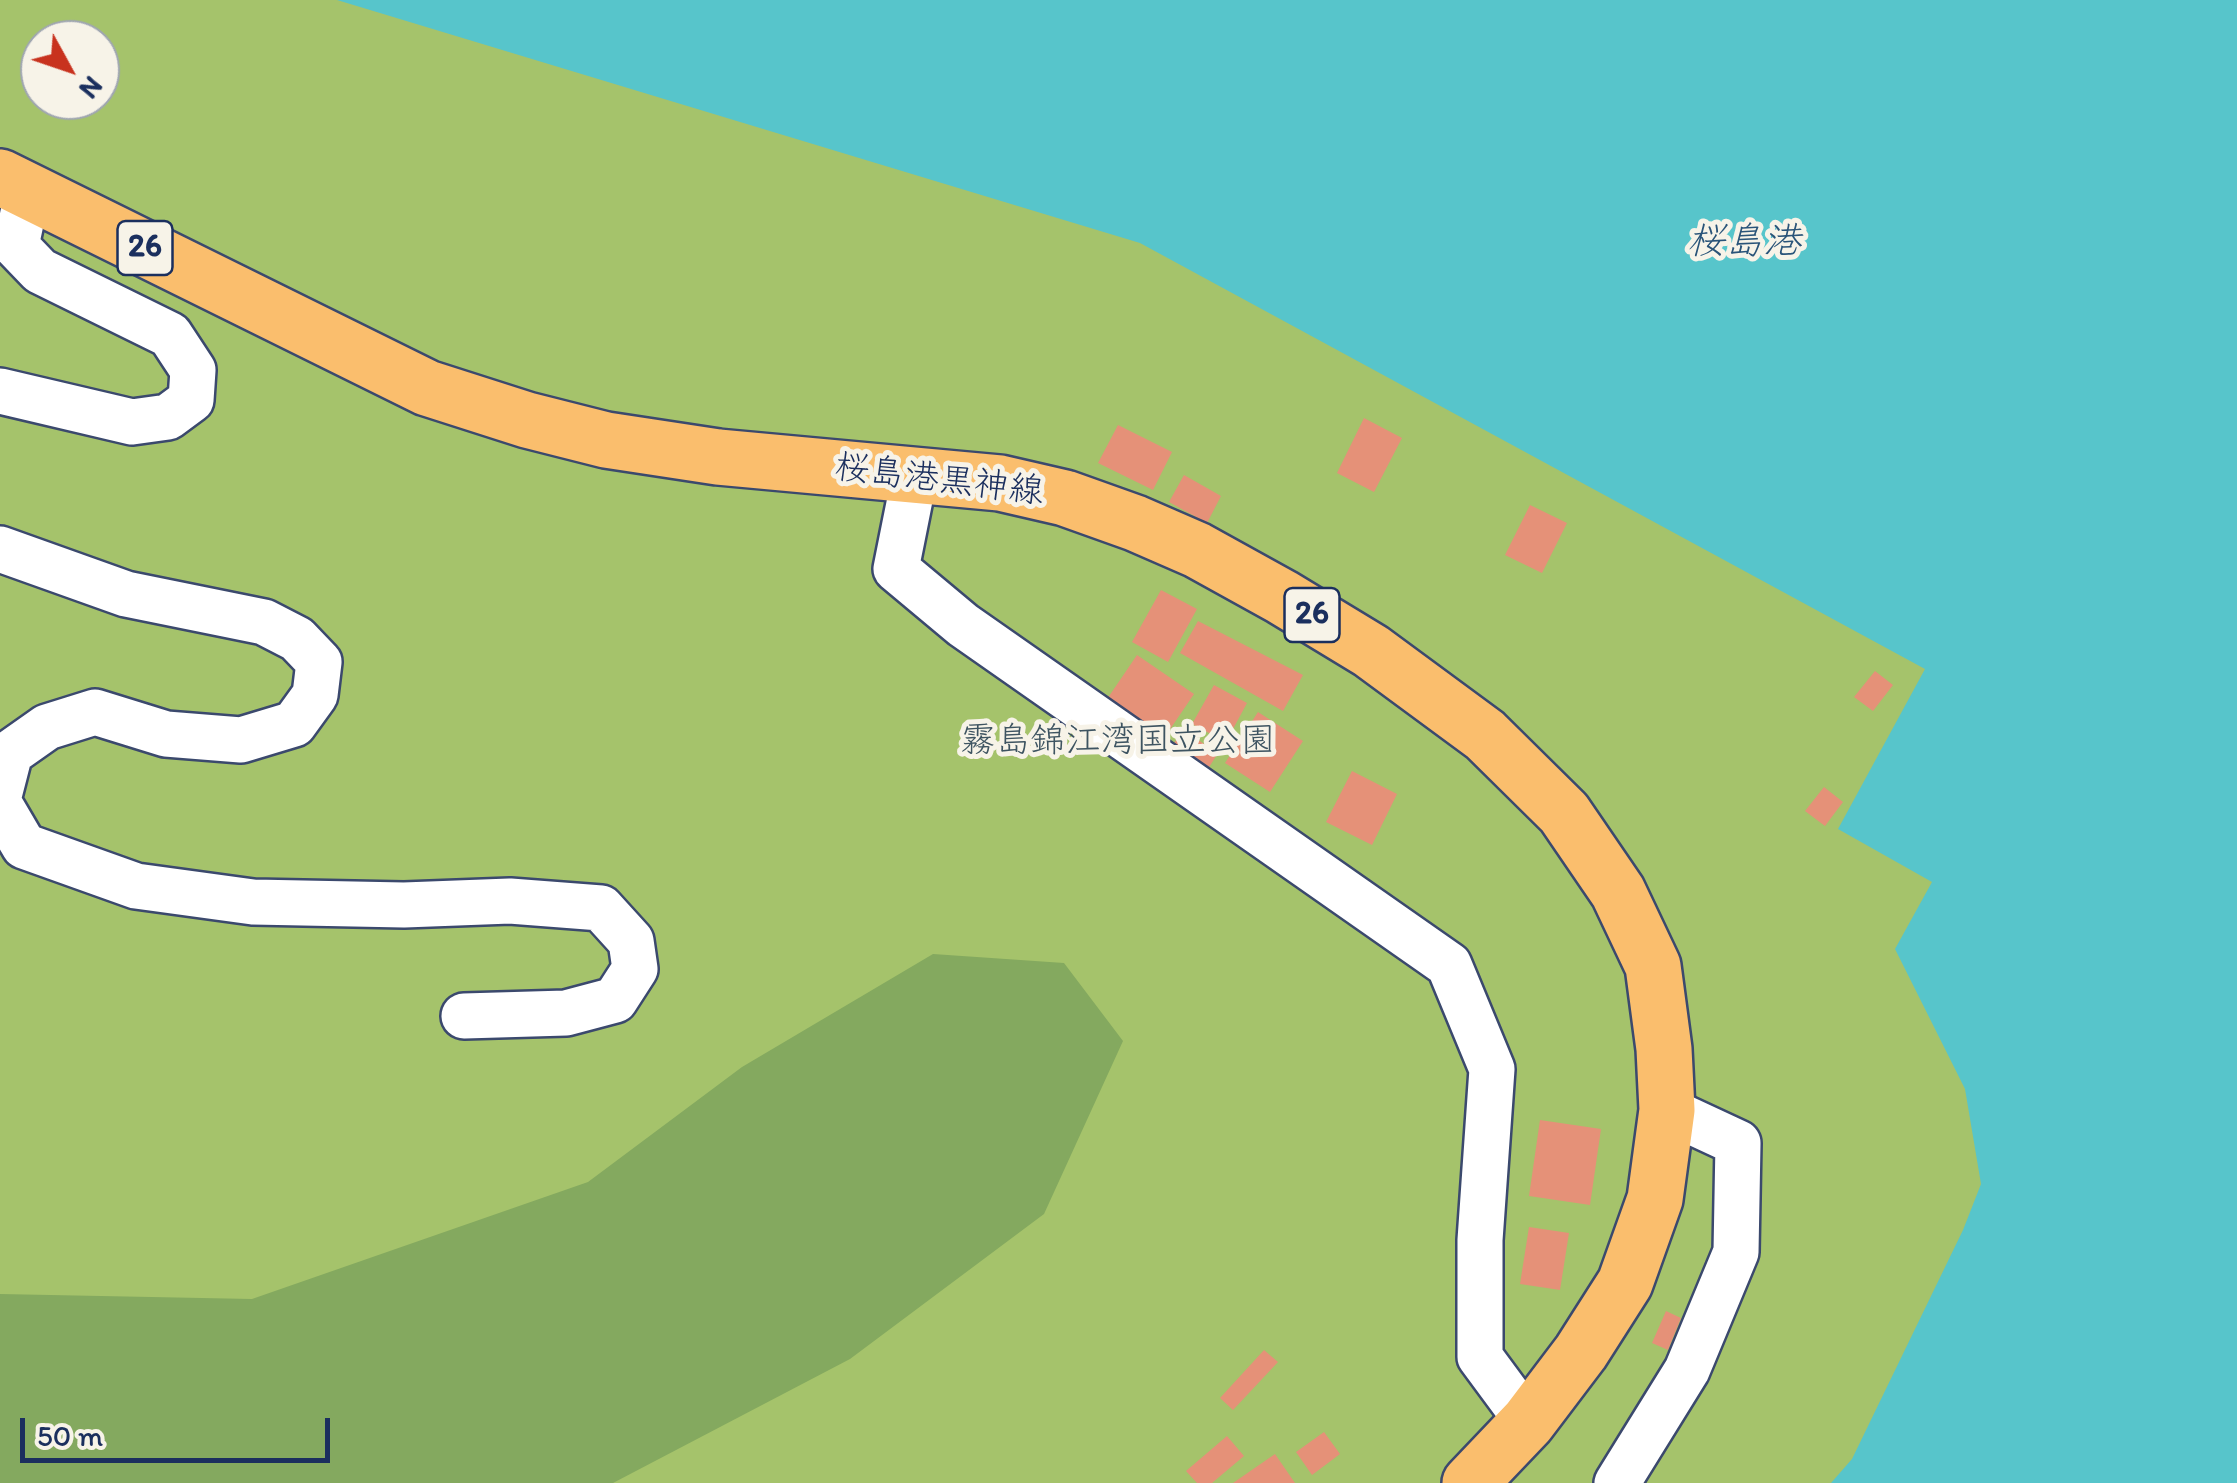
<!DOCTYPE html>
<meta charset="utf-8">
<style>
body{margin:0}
#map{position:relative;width:2237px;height:1483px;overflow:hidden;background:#f2dfc2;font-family:Itim,sans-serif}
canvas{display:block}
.north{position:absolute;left:20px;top:20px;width:100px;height:100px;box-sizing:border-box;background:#f7f3e8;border:2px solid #9fa5b1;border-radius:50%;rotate:130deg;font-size:28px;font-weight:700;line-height:40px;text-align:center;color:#1b2f5e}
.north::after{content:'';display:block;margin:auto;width:35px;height:45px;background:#c8321e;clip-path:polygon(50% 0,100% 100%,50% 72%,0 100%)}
.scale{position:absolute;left:20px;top:1418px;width:310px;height:45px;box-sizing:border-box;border:5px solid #1b2f5e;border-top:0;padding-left:12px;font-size:30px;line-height:35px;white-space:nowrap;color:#1b2f5e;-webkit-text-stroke:8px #f7f3e8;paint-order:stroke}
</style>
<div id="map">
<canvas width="2237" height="1483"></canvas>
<div class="north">N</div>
<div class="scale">50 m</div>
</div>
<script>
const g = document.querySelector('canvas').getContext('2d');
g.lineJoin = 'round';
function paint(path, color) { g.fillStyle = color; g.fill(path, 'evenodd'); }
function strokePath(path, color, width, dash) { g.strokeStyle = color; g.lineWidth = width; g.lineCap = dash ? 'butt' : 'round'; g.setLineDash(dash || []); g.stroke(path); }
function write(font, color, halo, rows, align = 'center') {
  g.font = font + ' Itim,"Klee One",sans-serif'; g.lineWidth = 10; g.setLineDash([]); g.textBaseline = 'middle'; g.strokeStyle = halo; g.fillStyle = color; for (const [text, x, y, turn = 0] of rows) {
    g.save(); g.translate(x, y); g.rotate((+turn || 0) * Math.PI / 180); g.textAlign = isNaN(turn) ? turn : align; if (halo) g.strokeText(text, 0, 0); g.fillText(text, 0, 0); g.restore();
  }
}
paint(new Path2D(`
 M0,0H2237V1483H0ZM40,40H100V100H40Z`), '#a5c36b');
paint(new Path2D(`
 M933,954L1064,963L1123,1041L1044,1214L850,1359L613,1483H0V1294L252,1299L588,1182L742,1067Z`), '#84a95f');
paint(new Path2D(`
 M337,0H2237V1483H1831L1852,1459L1963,1230L1981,1184L1965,1089L1895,949L1932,882L1838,829L1925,669L1140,243Z`), '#57c5cb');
paint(new Path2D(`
 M1364,418L1402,438L1374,492L1337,473Z
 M1118,425L1172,452L1153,490L1098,463Z
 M1184,475L1221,496L1207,523L1169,502Z
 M1530,505L1567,523L1542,573L1505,555Z
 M1161,590L1197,609L1168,662L1132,642Z
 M1198,621L1303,675L1283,711L1180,653Z
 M1137,655L1194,694L1160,744L1103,705Z
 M1875,671L1893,685L1873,711L1854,697Z
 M1214,685L1247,703L1226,742L1192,724Z
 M1258,712L1303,741L1270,792L1225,763Z
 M1183,730L1218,753L1206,772L1170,749Z
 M1352,771L1397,794L1372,845L1326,822Z
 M1824,787L1843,802L1825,826L1805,811Z
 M1540,1120L1601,1129L1590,1205L1529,1196Z
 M1529,1227L1569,1233L1560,1290L1520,1284Z
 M1666,1311L1681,1318L1668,1350L1652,1343Z
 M1264,1350L1278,1362L1233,1410L1220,1398Z
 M1324,1432L1340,1454L1312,1475L1296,1452Z
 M1227,1436L1244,1456L1212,1483H1197L1186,1471Z
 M1275,1454L1295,1483H1233Z`), '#e59178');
const minor = new Path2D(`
 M0,391L132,422L168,417L191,400L193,370L170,335L40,271L16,246L28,190
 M915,474L896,569L963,625L1449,965L1492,1069L1480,1240V1357L1528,1422
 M0,549L126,594L264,622L297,639L319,662L315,695L294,724L241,740L166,734L95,712L47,727L10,753L0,792
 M0,805L24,846L136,886L253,902L404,905L510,901L601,908L631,941L635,969L615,1000L566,1013L464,1016
 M1617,1483L1687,1370L1736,1252L1738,1143L1667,1110`);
const major = new Path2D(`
 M0,177L427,388L527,420L606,440L718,457L1000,483L1065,498L1135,523L1197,550L1282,597L1371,651L1485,735L1564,813L1618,892L1653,966L1664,1049L1667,1110L1655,1199L1625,1283L1581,1352L1528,1422L1470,1483`);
strokePath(minor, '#3b496d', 50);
strokePath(major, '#3b496d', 60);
strokePath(minor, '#fff', 45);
strokePath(major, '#fabe6d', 55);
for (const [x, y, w] of [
 [145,248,55],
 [1312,615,55]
]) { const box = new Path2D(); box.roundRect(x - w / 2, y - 27, w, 54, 8); g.fillStyle = '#f7f3e8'; g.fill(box); strokePath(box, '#1b2f5e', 2.5); }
write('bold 32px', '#1b2f5e', null, [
 ["26",145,248],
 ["26",1312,615]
]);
write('35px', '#1b2f5e', '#f7f3e8', [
 ["桜島港黒神線",939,481,7]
]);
write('35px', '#3e5461', '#f7f3e8', [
 ["霧島錦江湾国立公園",1118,742]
]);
write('italic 38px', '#2a5479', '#f7f3e8', [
 ["桜島港",1744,243]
]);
</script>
